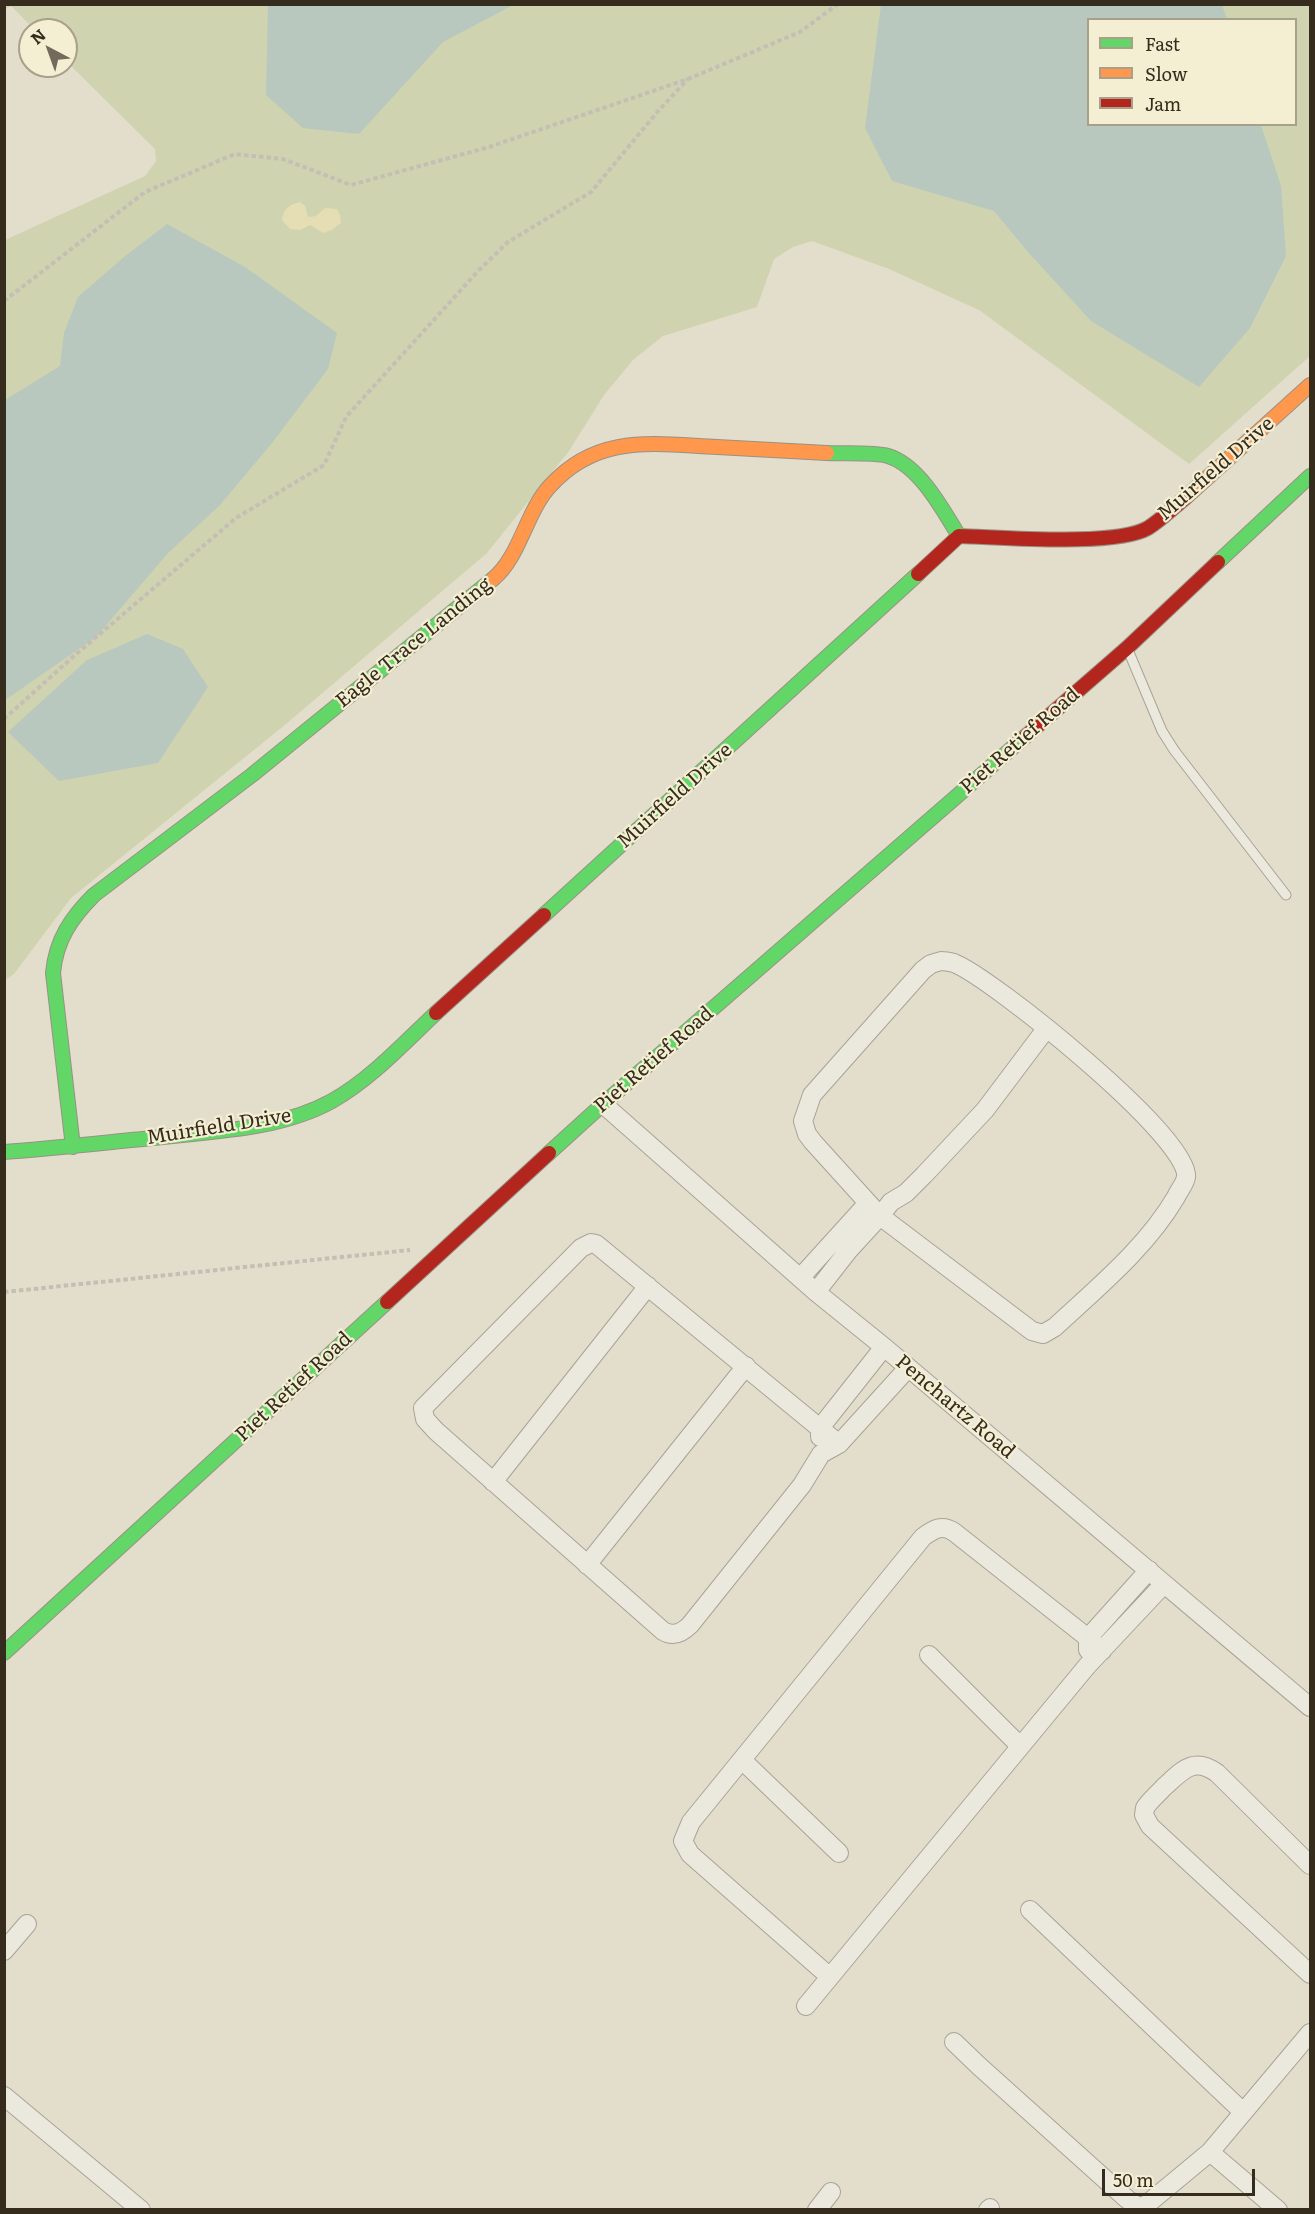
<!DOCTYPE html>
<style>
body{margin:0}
#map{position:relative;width:1315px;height:2214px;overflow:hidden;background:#e3decc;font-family:Literata,serif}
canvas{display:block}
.frame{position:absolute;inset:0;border:6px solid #362c1e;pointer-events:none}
.legend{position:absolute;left:1087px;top:18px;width:210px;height:108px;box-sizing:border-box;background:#f4eed2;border:2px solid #a8a08a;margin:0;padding:8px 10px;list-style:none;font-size:18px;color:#362c1e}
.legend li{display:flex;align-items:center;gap:12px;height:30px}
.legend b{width:30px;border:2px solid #a8a08a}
.north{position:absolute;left:18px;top:18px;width:60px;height:60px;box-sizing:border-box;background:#f4eed2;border:2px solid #a8a08a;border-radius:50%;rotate:319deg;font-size:16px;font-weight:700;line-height:24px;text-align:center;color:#362c1e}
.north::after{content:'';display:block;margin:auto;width:21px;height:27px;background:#736a5b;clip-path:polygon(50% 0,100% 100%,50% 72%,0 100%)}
.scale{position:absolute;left:1102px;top:2169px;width:153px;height:27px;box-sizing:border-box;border:3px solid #362c1e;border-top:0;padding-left:8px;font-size:18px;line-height:21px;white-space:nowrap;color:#362c1e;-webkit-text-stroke:4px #f4eed2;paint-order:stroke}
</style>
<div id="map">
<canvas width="1315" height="2214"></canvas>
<div class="frame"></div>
<ul class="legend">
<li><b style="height:8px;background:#63d668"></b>Fast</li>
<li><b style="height:8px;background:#ff974d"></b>Slow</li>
<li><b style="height:8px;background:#b3261e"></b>Jam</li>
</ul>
<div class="north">N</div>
<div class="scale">50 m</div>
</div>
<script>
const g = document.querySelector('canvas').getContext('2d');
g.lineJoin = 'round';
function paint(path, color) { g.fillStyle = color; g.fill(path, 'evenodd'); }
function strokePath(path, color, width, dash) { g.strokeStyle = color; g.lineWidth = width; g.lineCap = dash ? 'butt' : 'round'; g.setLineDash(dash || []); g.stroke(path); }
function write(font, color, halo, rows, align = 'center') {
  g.font = font + ' Literata,serif'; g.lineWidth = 4.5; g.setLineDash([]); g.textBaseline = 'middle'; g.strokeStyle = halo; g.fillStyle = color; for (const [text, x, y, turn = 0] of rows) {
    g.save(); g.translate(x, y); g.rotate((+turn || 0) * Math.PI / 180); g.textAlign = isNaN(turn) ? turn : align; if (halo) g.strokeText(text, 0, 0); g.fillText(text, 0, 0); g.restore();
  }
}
paint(new Path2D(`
 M5,5H1310V356L1189,464L979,310L889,269L812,241L793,247L774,259L757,307L663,336L633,360L604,395L569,451L487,553L286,724L71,898L14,974L5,980V240L145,176L156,161L155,149L66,61V30H35L11,6L5,9ZM1088,20H1296V124H1088Z`), '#cfd3af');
paint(new Path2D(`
 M300,202L305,206L308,217L316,216L325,208L337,209L340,215L341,223L332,230L323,233L310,225L300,230L290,229L282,220C283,209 290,204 300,202Z`), '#e5ddb4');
paint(new Path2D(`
 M268,5V4L513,5L443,42L359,134L303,128L266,95Z
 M881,5H1222L1227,19L1088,20V124L1261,125L1281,186L1286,256L1250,328L1199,387L1091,321L1028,252L994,211L892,181L865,128Z
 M167,224L245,267L337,333L328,369L272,443L220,505L168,553L96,637L5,700V400L60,366L64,333L78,297L124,257Z
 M147,634L183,649L208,687L158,763L59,781L8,732L87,660Z`), '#b8c8bf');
const lane = new Path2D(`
 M1128,650L1162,731L1174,750L1286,895`);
const street = new Path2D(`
 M941,961C945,961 950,962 954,963C992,978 1191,1138 1186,1177C1185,1184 1179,1190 1176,1197C1146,1248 1098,1287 1055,1327L1043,1334L1032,1331L880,1216L813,1142L807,1134L803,1121L812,1095L923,970L931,964Z
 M603,1104L816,1292L884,1347L1310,1707
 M800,1278L868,1203
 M816,1292L848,1251L880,1216L891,1202L906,1193L924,1175L985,1110L1046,1029
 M820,1437V1428L884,1347
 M839,1444L596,1244L591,1243L581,1248L423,1408L425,1419L436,1431L663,1631C673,1637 682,1633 690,1625L802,1485L821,1454L839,1444L908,1368
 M493,1482L648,1286
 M587,1565L746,1366
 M1088,1650V1638L1149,1570
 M929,1655L1020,1746
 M742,1760L839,1853
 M1310,1865L1217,1773C1193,1756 1182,1771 1164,1787C1158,1794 1150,1800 1145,1808L1144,1815L1150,1826L1310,1974
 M1030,1910L1243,2112
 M4,1951L27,1924
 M830,1977L690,1854L683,1841L691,1822L923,1537C934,1529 942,1524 954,1532L1088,1638L1102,1651
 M806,2006L1087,1666L1164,1584
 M954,2042L979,2066L1127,2199L1138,2207L1146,2205L1210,2152L1310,2033
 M4,2096L141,2210
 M1210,2152L1278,2210
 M817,2210L831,2192
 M988,2210L990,2208`);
const fast = new Path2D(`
 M827,453C844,454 874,452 888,456C919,465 943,510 959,536
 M1218,562L1310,476
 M544,915L918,574
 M73,1147L53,973C56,940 71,918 94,895L252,775L493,579
 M4,1152C57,1148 110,1142 163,1137C219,1131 281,1129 332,1101C371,1079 404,1043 436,1013
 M549,1153L603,1104L1026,736
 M4,1653L387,1302`);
const slow = new Path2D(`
 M1185,498L1310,385
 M493,579C520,557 526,512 550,486C598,433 654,444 717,447C754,449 791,451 827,453`);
const jam = new Path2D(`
 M918,574L959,536C1001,537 1115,547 1148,528C1161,520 1173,508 1185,498
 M1026,736L1127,648L1218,562
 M436,1013L544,915
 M387,1302L549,1153`);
strokePath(lane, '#a8a396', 11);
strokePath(street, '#a8a396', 20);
strokePath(fast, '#989286', 16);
strokePath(slow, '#989286', 16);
strokePath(jam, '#989286', 16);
strokePath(new Path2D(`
 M4,301L145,192L235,154L283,159L351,185L489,147L688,79L800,32L838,4
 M4,719L74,656L236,518L324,465L346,417L478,271L508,242L591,192L659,110L688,79
 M4,1292L410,1250`), '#c4bfb5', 4, [4.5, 3]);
strokePath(lane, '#ebe8de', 9);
strokePath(street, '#ebe8de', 18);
strokePath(fast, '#63d668', 14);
strokePath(slow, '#ff974d', 14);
strokePath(jam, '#b3261e', 14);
write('20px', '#362c1e', '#f4eed2', [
 ["Muirfield Drive",1216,469,-41],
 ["Eagle Trace Landing",414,643,-39],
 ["Piet Retief Road",1020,741,-41],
 ["Muirfield Drive",675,796,-42],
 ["Piet Retief Road",654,1060,-41],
 ["Muirfield Drive",219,1127,-9],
 ["Piet Retief Road",294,1387,-43],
 ["Penchartz Road",955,1407,40]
]);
</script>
